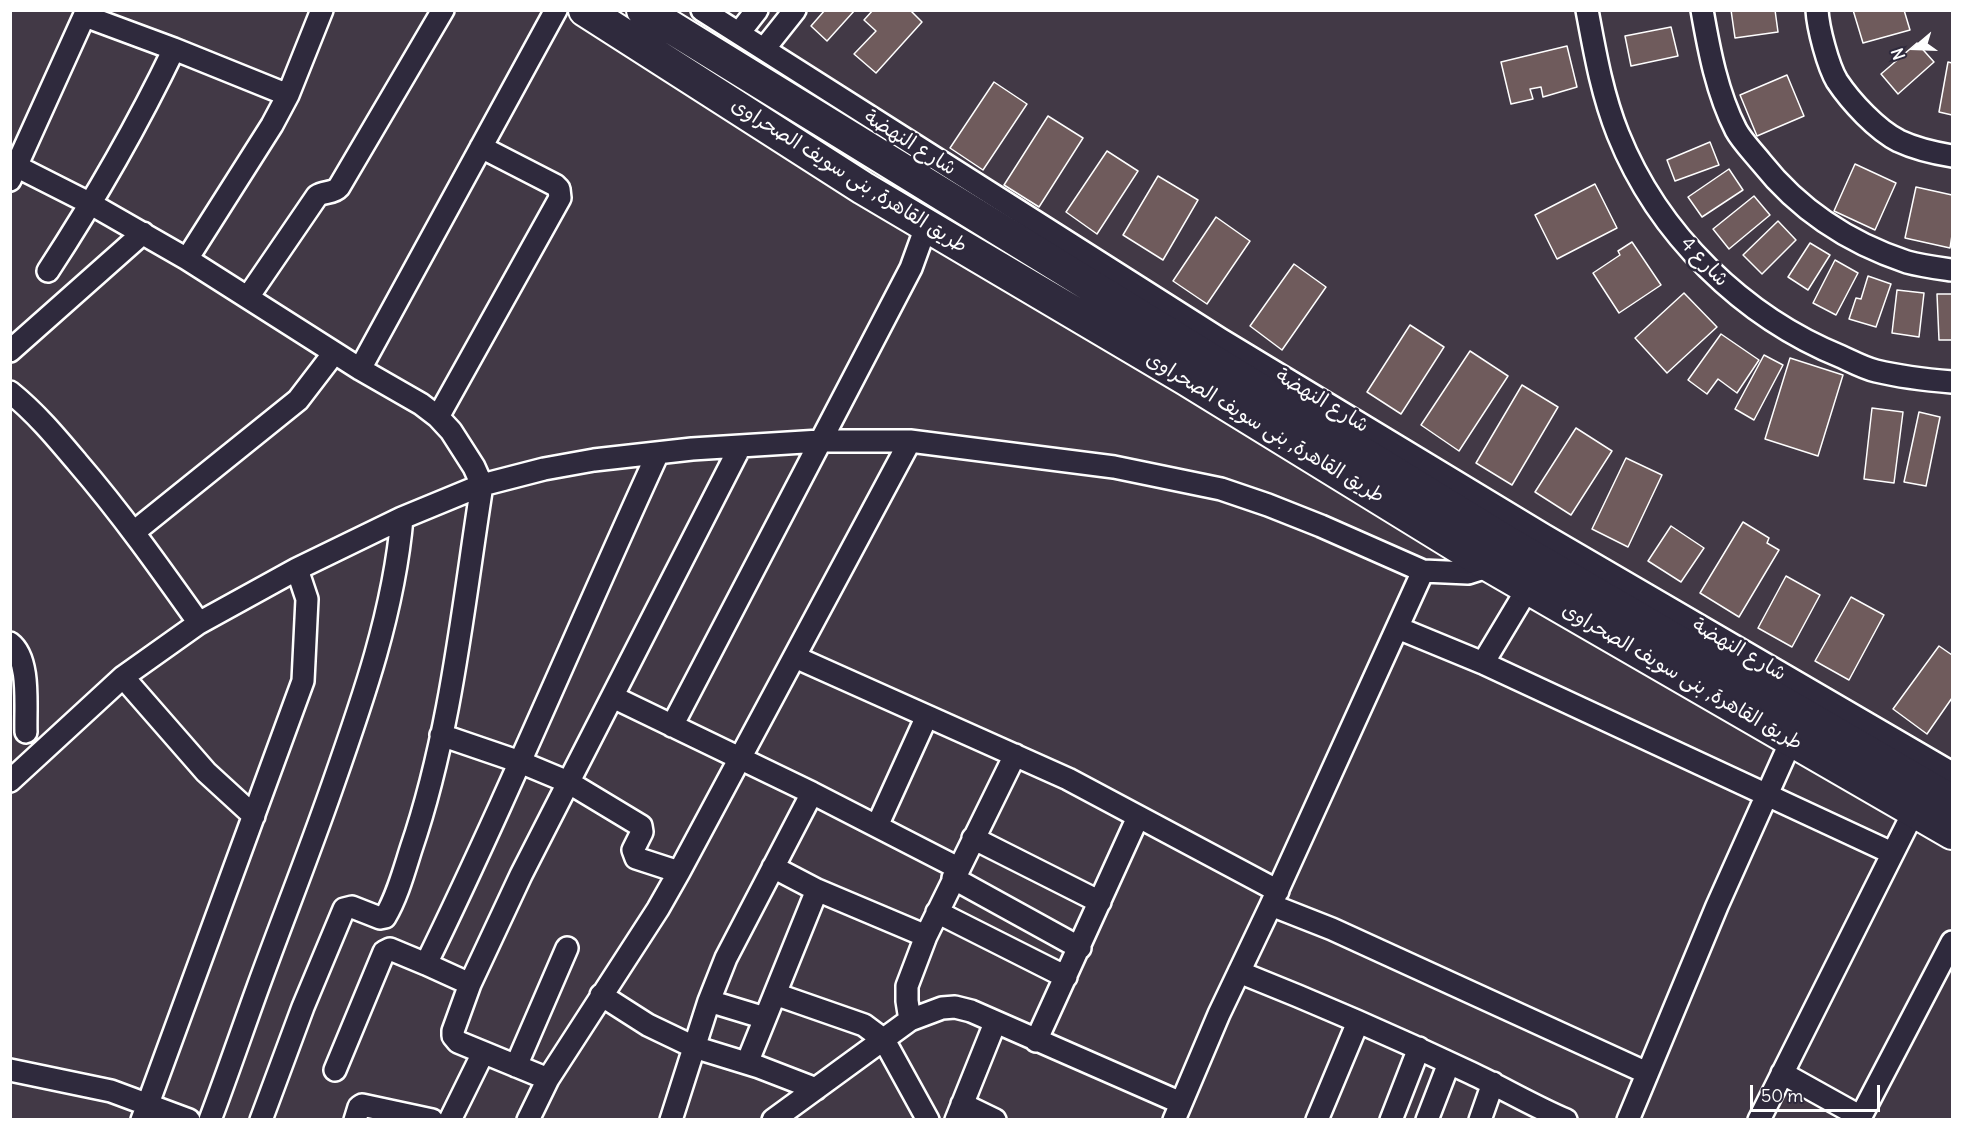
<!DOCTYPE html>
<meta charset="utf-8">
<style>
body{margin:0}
#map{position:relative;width:1963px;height:1130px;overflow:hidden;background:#423946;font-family:Delius,sans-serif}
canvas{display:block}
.frame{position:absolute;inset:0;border:12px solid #fff;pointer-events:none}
.north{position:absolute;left:1885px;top:18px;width:60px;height:60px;-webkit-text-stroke:4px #2f2a3d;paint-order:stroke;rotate:251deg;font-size:16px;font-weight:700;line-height:24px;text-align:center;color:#fff}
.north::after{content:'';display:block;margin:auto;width:21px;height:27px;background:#fff;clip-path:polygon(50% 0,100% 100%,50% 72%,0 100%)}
.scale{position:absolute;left:1750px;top:1085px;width:130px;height:27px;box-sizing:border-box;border:3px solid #fff;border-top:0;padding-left:8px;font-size:18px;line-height:21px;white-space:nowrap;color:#fff;-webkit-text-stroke:4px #2f2a3d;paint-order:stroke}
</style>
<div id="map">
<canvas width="1963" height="1130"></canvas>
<div class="frame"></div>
<div class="north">N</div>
<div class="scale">50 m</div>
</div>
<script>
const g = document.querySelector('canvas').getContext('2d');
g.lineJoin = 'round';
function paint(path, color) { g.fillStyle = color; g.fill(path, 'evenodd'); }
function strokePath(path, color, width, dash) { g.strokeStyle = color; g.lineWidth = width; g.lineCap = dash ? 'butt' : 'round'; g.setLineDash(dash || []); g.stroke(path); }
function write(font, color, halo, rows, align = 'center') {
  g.font = font + ' Delius,"Playpen Sans Arabic",sans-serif'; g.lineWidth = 5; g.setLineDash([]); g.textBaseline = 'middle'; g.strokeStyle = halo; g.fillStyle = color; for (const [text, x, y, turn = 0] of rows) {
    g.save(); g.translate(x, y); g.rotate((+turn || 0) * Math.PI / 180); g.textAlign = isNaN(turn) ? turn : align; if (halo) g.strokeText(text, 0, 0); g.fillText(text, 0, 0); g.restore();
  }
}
const building = new Path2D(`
 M825,10H855L827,41L811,26Z
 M873,10H910L922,22L876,73L854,54L876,31L864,20Z
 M1731,10H1775L1778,32L1735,38Z
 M1853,10H1904L1910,30L1863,43Z
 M1671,27L1678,56L1631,66L1625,36Z
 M1917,43L1934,62L1898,94L1881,74Z
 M1567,46L1577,87L1543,97L1541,87L1530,89L1533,99L1511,104L1501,62Z
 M1948,62L1952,63V115L1939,112Z
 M1787,75L1804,116L1757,136L1740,95Z
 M994,82L1027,104L983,170L950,148Z
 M1048,116L1083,138L1039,207L1004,185Z
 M1710,142L1719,165L1675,181L1667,160Z
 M1107,151L1138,171L1097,234L1066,212Z
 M1855,164L1896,183L1875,230L1834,211Z
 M1729,169L1743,190L1702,217L1688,197Z
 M1158,176L1198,200L1163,260L1123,235Z
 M1595,184L1617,228L1557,259L1535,215Z
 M1916,187L1952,195V235L1950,248L1905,238Z
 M1754,196L1770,215L1729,249L1713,229Z
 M1216,217L1250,241L1207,304L1173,281Z
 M1778,221L1796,240L1762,274L1743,255Z
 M1632,242L1661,285L1619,313L1593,273L1620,255L1618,251Z
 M1810,243L1830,255L1808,290L1788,277Z
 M1835,260L1858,273L1836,315L1813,303Z
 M1294,264L1326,287L1282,350L1250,326Z
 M1868,276L1891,284L1876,327L1849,319L1856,298L1861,299Z
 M1897,290L1924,293L1919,337L1892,333Z
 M1684,293L1717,327L1667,373L1635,338Z
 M1937,294H1952V340H1939Z
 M1410,325L1444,347L1401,414L1367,392Z
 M1721,334L1759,360L1737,393L1718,379L1707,394L1688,380Z
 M1470,351L1508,376L1459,451L1421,425Z
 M1764,355L1783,365L1754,420L1735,409Z
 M1790,358L1843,375L1818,456L1765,439Z
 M1522,385L1558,407L1512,485L1476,463Z
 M1872,408L1903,412L1894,483L1864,479Z
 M1919,412L1940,417L1926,486L1904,482Z
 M1576,428L1612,451L1571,515L1535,492Z
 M1626,458L1662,475L1628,547L1592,529Z
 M1743,522L1769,538L1767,543L1779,550L1739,617L1700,593Z
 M1671,526L1704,548L1681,582L1648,561Z
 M1786,576L1820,595L1792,647L1758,628Z
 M1851,597L1884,615L1849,680L1815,661Z
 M1939,646L1952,655V698L1927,734L1893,709Z`);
paint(building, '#6f5b5c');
strokePath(building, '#fff', 1.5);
const minor = new Path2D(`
 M702,10L1220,339L1544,535L1952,773
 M1587,10C1595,53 1602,94 1618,134C1658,234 1743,317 1842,357C1853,362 1864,368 1876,371C1901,377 1927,380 1952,382
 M1702,10C1709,50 1717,93 1736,130C1742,141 1753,152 1761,162C1799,210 1850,243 1907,262C1922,266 1938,268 1952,270
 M1817,10C1818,28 1828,66 1837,81C1851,102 1877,130 1899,141C1916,149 1934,153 1952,156
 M85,16L174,49L288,95
 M739,33L757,10
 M764,49L795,10
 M10,163L91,204L187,259L360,369L421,404L438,417L451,431L474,467L482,485C463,606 451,732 411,849C404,871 397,897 385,917L380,918L352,907L344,909L303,1007L261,1120
 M10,180L87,10
 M187,259L272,125L288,95L322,10
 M48,271C95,199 137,126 174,49
 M248,297L317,196C324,191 333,194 339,187L443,10
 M10,351L143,233
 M360,369L556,10
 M10,392C36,413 56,437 77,462C121,513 160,568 199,623
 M438,417L560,198L559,189L555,185L481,147
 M134,532L298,400L334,353
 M1398,628L1483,663L1528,588
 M10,643C31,659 25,707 26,732
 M795,657L1068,779L1278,891
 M1483,663L1892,853
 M123,677L206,772L254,816
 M613,697L812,793L958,868
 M672,726L911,268L927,224
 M441,735L520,762L568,782L641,826L642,832L633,850L636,858L679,872
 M10,781L123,677L199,623L297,569L402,518L482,485L544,469L594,460L692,449L820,441H910L1114,467L1221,489L1268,505L1321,526L1423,571L1468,573L1490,566
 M877,826L927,716
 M973,838L1100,902
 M773,867L817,890L926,936
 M953,878L1080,948
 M1271,905L1332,929L1647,1073
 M937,912L1066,977
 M1239,972C1317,1003 1395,1037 1471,1073C1503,1088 1533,1106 1566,1120
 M470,984L426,964C508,796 580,623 658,453
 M775,994L864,1025L884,1040L928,1120
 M601,995L648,1025L694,1047L759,1067L816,1089
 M709,1001L765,1018
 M910,1020L907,1001V986L926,936L1015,755
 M1036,1041L1138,817
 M747,1063L817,890
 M516,1066L567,948
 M10,1070L111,1091L189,1120
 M335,1070L384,952L390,949L426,964
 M1782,1073L1861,1117
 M548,1079L658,909L679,872L910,441
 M962,1104L995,1120
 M142,1120L303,681L307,599L297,569
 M210,1120C227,1075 242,1031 258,987C282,921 308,856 331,790C362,702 394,612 402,518
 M355,1120L359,1107L362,1105L432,1120
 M450,1120L483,1053
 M528,1120L548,1079L458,1042L453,1036V1031L470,984L521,875L740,447
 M671,1120L709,1001L726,958L812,793
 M773,1120L910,1020L942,1008L955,1007L971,1011L1181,1103
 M956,1120L995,1023
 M1174,1120L1219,1014L1271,905L1423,571
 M1317,1120L1358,1022
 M1391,1120L1419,1048
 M1427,1120L1449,1063
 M1480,1120L1493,1083
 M1628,1120L1717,906L1791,741
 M1759,1120L1914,811
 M1859,1120L1952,942`);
const primary = new Path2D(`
 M585,10L863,188L1186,379L1490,566L1952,833
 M643,10L1507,542L1952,801`);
strokePath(minor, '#fff', 26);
strokePath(primary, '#fff', 36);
strokePath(minor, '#2f2a3d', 21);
strokePath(primary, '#2f2a3d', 32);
write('20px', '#fff', '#2f2a3d', [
 ["شارع النهضة",910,143,32],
 ["طريق القاهرة, بنى سويف الصحراوى",849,176,32],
 ["شارع 4",1704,262,46],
 ["شارع النهضة",1322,401,31],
 ["طريق القاهرة, بنى سويف الصحراوى",1265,428,31],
 ["شارع النهضة",1739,650,30],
 ["طريق القاهرة, بنى سويف الصحراوى",1682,677,30]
]);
</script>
